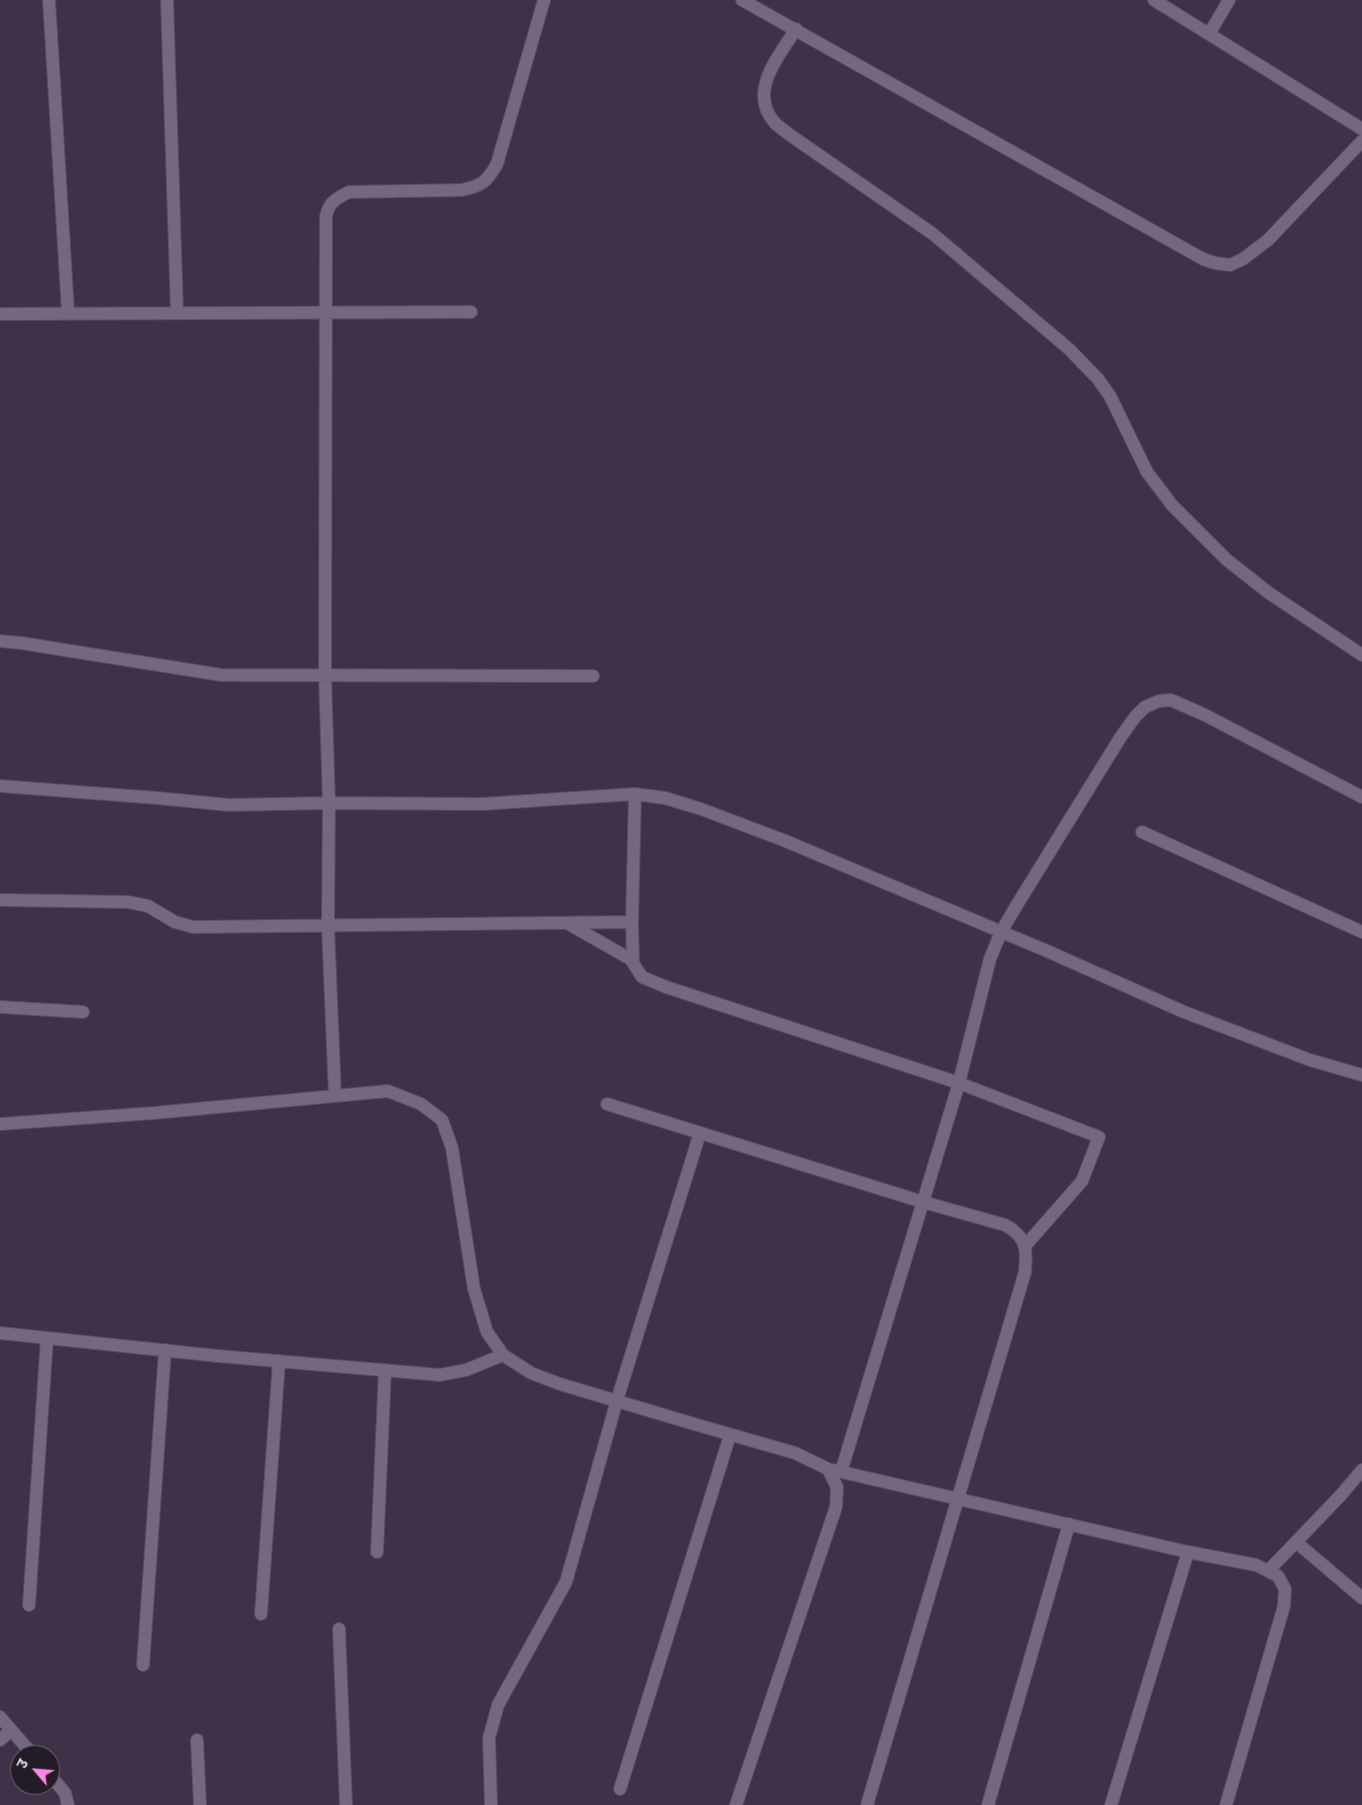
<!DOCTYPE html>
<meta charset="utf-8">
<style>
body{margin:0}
#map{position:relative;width:1362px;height:1805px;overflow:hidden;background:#3f3147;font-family:Poppins,"Noto Sans Devanagari",sans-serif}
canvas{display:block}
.north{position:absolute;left:10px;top:1745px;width:50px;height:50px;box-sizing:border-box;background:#221c26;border:1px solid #6d6671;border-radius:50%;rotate:297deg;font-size:14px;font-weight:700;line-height:20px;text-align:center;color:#ddd4e2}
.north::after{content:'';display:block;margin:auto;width:18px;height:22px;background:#fc86e3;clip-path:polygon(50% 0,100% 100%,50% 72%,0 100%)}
</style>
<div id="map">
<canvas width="1362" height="1805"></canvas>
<div class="north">उ</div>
</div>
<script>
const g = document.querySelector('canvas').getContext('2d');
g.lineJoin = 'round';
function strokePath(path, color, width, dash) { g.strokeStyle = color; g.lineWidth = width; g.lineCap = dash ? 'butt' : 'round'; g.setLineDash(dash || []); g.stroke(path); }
const minor = new Path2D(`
 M49,0L68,312
 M167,0L177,312
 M742,0L1203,259L1215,263L1230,265L1243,259L1268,240L1362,141
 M1154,0L1362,129
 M796,29C779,56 747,92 775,123C779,127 785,131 790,135L933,234L1069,349L1098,379L1110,396L1147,472L1172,505L1227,560L1269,593L1362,655
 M1209,34L1229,0
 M0,314L471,312
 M0,641L21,643L221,675L593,676
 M0,786L157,798L229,805L329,803L482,804L635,794L665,798L701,809L783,840L1047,951L1184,1012L1310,1060L1362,1075
 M635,794L632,922L633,963L642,977L666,987L959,1083L1099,1137L1082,1181L1025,1246
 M1142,832L1362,932
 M0,900L128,902L148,906L175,922L193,927L632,922
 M567,923L632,960L633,963
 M0,1007L83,1012
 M335,1096L328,926L329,803L325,676L326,216C329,202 337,198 349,192L462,190C481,186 487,182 497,164L544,0
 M607,1104L923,1202L1005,1225C1027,1237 1027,1249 1025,1272L867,1805
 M0,1124L154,1113L388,1091L421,1104L442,1120L452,1148L474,1289L487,1332L503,1355L531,1373L560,1384L694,1424L795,1453L828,1469L837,1487L836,1507L736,1805
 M0,1333L218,1356L440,1375L466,1370L503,1355
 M833,1470L1188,1552L1256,1565L1278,1576L1285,1589L1284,1606L1226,1805
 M841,1472L959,1083L990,959L1001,932L1015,908L1120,738L1135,717L1145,707L1159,701L1171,700L1205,715L1362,797
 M1296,1542L1362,1598
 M377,1552L385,1370
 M1269,1570L1341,1495L1362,1470
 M29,1605L47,1338
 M261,1614L279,1361
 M339,1629L346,1805
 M143,1665L165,1350
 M0,1717L33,1755
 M0,1740L11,1730
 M197,1740L200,1805
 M50,1775L65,1793L68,1805
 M620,1789L730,1435
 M491,1805L489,1738L498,1705L566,1582L617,1400L700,1133
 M988,1805L1069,1524
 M1111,1805L1188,1552`);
strokePath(minor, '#594d60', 14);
strokePath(minor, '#766780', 12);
</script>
